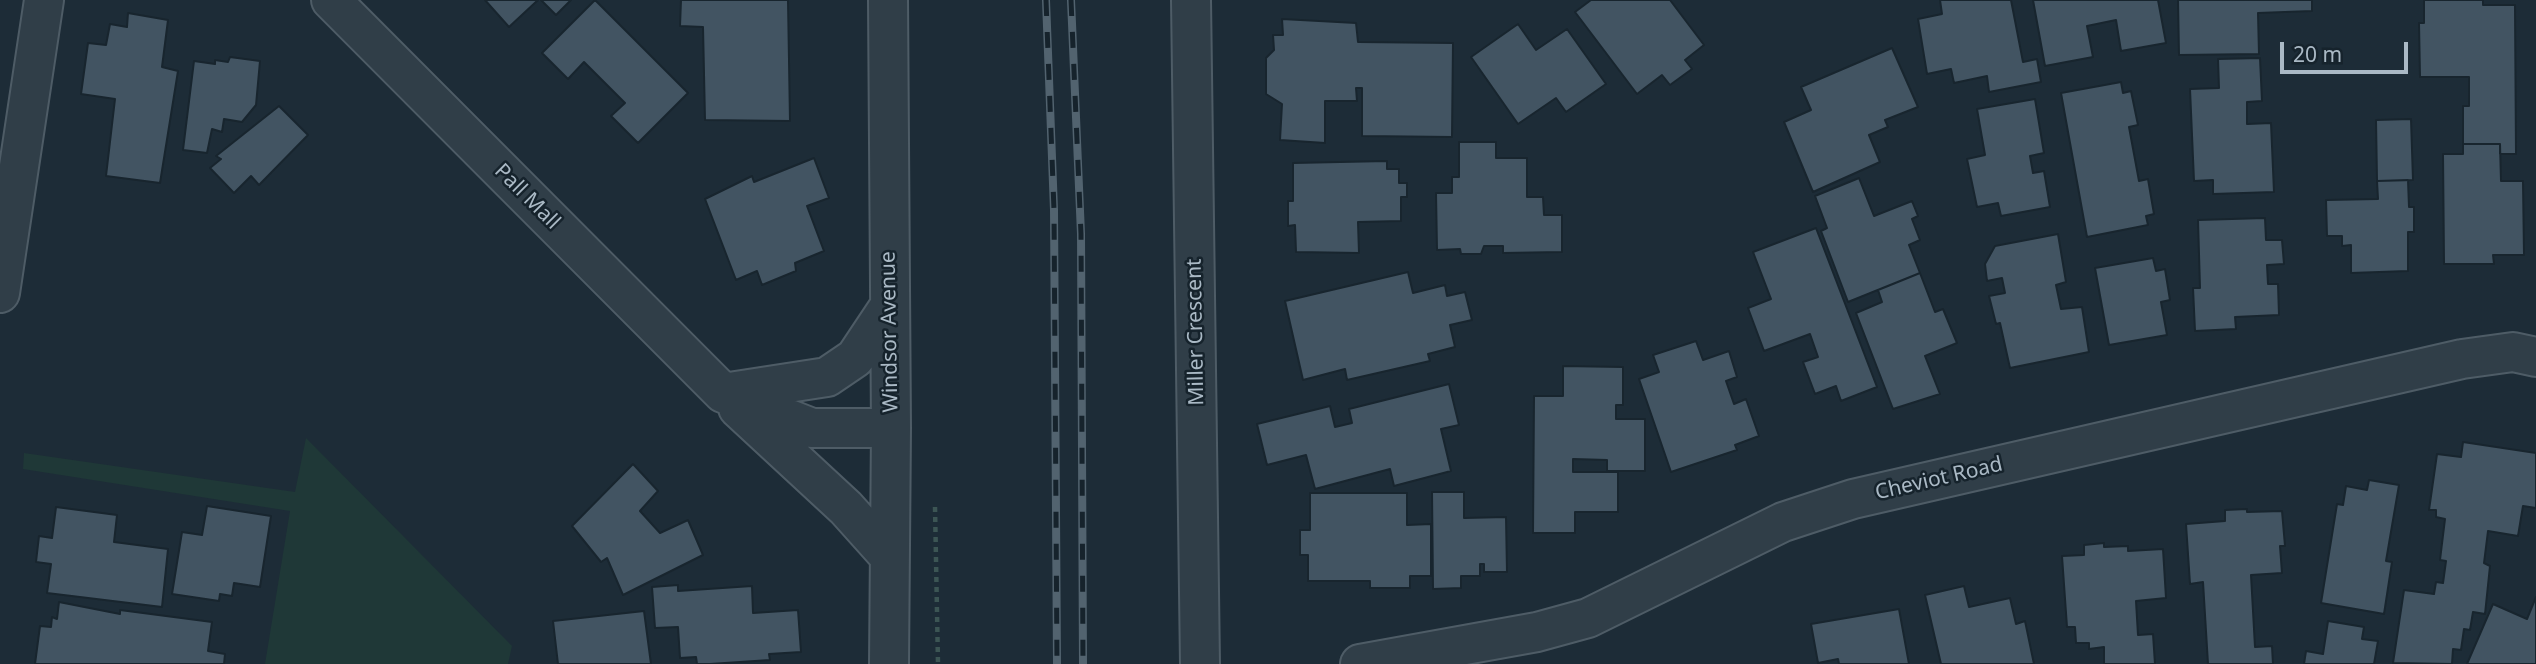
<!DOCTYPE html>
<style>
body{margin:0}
#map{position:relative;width:2536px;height:664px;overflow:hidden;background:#1d2c37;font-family:"Noto Sans",sans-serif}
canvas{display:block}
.scale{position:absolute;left:2280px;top:42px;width:128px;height:32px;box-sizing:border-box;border:4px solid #aab9c5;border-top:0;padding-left:9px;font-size:21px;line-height:24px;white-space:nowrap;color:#aab9c5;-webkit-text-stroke:5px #16232c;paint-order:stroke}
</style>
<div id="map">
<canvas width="2536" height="664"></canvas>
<div class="scale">20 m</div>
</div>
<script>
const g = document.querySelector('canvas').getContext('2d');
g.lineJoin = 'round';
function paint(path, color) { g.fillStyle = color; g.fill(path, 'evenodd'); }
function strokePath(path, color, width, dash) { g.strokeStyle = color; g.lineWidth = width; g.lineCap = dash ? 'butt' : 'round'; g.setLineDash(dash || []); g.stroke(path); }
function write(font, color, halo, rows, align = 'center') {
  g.font = font + ' "Noto Sans",sans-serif'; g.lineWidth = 5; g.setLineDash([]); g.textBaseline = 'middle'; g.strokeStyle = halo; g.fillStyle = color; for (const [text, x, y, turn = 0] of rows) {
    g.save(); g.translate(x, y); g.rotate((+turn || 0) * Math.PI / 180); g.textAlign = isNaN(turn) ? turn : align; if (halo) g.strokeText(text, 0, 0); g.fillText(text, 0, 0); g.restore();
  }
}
paint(new Path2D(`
 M306,438L512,646L508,664H265L290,511L23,469L24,453L295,492Z`), '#1f3837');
const building = new Path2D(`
 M485,0H538L509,27Z
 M541,0H571L556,15Z
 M595,0L688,93L638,143L611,116L625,103L584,62L568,79L542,53Z
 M681,0H788L790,121L705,120L703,27L680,26Z
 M1591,0H1670L1704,45L1685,60L1692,69L1670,85L1662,75L1637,94L1575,12Z
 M1940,0H2011L2023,62L2037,59L2041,82L1989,92L1987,76L1954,83L1951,69L1927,74L1918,19L1942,14Z
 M2033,0H2158L2166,43L2121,51L2116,20L2087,26L2093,57L2045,66Z
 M2178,0H2312V11L2258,13L2259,54L2179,55Z
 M2424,0H2483V5H2515L2516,154H2500V144H2463V106H2469V77H2420L2419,23H2424Z
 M128,13L168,20L162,67L178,71L160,183L106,176L115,99L81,94L88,43L106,45L110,24L127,27Z
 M1282,19L1356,23L1358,42L1453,43L1452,137L1362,136V88H1356L1357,101H1325V143L1280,140L1282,104L1266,94V58L1274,50L1273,35H1283Z
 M1518,24L1536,50L1567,29L1606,84L1566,112L1556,98L1518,124L1471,57Z
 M1892,48L1918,107L1885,120L1888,127L1869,135L1880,162L1813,192L1784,122L1811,110L1801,87Z
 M230,57L260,61L256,105L242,122L224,119L222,132L212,129L207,153L183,150L194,61L215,64V60L228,62Z
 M2260,58L2262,101L2247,102V124L2271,123L2274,192L2213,194V180L2194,181L2190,89L2219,88L2218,59Z
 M2121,82L2123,93L2131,91L2138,125L2129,127L2139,181L2148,179L2154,214L2146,216L2148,225L2087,237L2061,93Z
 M2035,99L2044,153L2030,156L2033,173L2044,171L2050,207L2001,216L1998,203L1977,207L1967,159L1985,155L1977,109Z
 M279,106L308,135L259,185L251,176L234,193L210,168L221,159L216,156Z
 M2411,119L2413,180L2377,181L2376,120Z
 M1459,142H1496V158H1527V197H1543L1544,215H1562V252L1503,253V246H1484L1481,254H1461L1460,249L1437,250L1436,193H1452V177H1459Z
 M2463,144H2500L2501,181H2523L2524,255H2493L2494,264H2444L2443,154H2463Z
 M814,158L829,198L807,206L824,251L795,263L796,271L762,285L757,271L736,280L705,199L752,176L754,182Z
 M1387,161V169H1399V183H1407V197H1401V221L1358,222L1359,253L1296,252L1295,225L1288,226V201H1293V163Z
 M1859,178L1874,216L1912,201L1918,216L1912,219L1920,240L1909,245L1920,273L1848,302L1821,231L1827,228L1815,196Z
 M2408,180L2409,207H2414V232H2408V271L2351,273V245L2342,246V236H2327L2326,200L2378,199L2377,181Z
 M2265,218L2266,240H2282L2284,264L2267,265L2268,284H2278L2279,315L2235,317L2236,329L2195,331L2193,288H2200L2198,220Z
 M1816,228L1877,387L1841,401L1836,386L1815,394L1803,362L1818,357L1810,334L1764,351L1748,308L1771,299L1753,252Z
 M2058,234L2066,282L2056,285L2061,309L2082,307L2089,352L2010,368L2000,323L1996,324L1989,296L2005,293L2002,278L1987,281L1985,264L1995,246Z
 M2153,258L2156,271L2165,269L2170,300L2161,302L2167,335L2109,345L2095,268Z
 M1408,272L1413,293L1445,285L1447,296L1465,292L1472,320L1450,325L1455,347L1428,354L1430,361L1347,380L1345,369L1303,380L1285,301Z
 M1920,273L1935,312L1943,309L1957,343L1925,356L1940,394L1893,409L1856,313L1882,302L1878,290Z
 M1696,341L1703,360L1729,351L1737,377L1726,381L1734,404L1746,399L1759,436L1735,445L1737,450L1671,472L1639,379L1659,372L1653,355Z
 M1563,366L1623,367V405H1616V419H1645V471H1607V460L1573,459V472H1618V512H1575V533H1533L1534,396H1563Z
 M1449,384L1459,425L1441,429L1451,471L1394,486L1390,469L1315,489L1306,455L1267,465L1257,424L1330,406L1335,427L1352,423L1349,409Z
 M2463,442L2536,453V508L2523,506L2518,536L2488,531L2484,563L2490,566L2485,614L2473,612L2470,630L2464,629L2461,650L2453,649L2452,664L2393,663L2404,590L2434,594L2436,582L2443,583L2446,561L2440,560L2445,519L2436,517V510H2429L2437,454L2461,457Z
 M633,464L658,491L640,511L660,533L688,520L703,555L623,595L607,558L601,562L572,526Z
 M2369,480L2399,485L2386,561L2392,562L2384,614L2321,603L2337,504L2343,505L2346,486L2367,490Z
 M1432,492H1464V518L1506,517L1507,572H1484V564H1480V576H1461V588L1433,589Z
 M1310,493H1407V525L1431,524V576H1410V588H1370V581H1308V555H1300V530H1310Z
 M207,506L271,516L260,587L234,583L232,596L220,594L219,601L172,594L182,532L202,535Z
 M56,507L117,515L114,542L168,549L162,607L47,593L51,564L36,562L39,536L52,538Z
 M2247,509V512L2282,511L2285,546H2280L2282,573L2251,575L2255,647L2272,646L2273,664H2208L2203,582L2190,584L2186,524L2225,521V510Z
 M2104,543V547L2128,546V551L2163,549L2166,598L2136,601L2138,635L2153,634L2155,664H2104V647L2089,649V643H2076L2075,627H2067L2062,556L2084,555V545Z
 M678,585V591L752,586L753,613L798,610L801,652L769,654L770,660L710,664H697L696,657L680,658L678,627L655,628L652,587Z
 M1964,586L1969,607L2010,598L2016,624L2025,621L2034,664H1941L1925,595Z
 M2536,597V664H2467L2493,604L2527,619Z
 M59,602L120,614V610L212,622L208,651L225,654L224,664H35L40,626L51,627L52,617L57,619Z
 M1899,609L1909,664H1839L1838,659L1818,663L1811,624Z
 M644,611L651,664H558L553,621Z
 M2328,621L2364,627L2362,639L2378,641L2374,664H2304L2306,651L2323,654Z`);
paint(building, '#425462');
strokePath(building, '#18252e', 2);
const minor = new Path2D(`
 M331,0L723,393L812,428H891
 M888,0L891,428L889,664
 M1191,0L1200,664
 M0,293L44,0
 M723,393L827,377L855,358L889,307
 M738,408L846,508L889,556
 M1360,664L1537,632L1588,618L1783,522L1853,499L2462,359L2513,352L2536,357`);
strokePath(minor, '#4e5c66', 42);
strokePath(new Path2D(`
 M935,507L938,664`), '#3c5554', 4.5, [5, 5]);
strokePath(minor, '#303e48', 38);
const rail = new Path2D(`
 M1046,0L1054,210L1057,664
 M1071,0L1081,234L1083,664`);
strokePath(rail, '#52636f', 8);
strokePath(rail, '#16232c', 5, [16]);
write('21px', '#aab9c5', '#16232c', [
 ["Pall Mall",527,197,45],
 ["Windsor Avenue",890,332,-91],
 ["Miller Crescent",1196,332,-91],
 ["Cheviot Road",1939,479,-13]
]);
</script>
